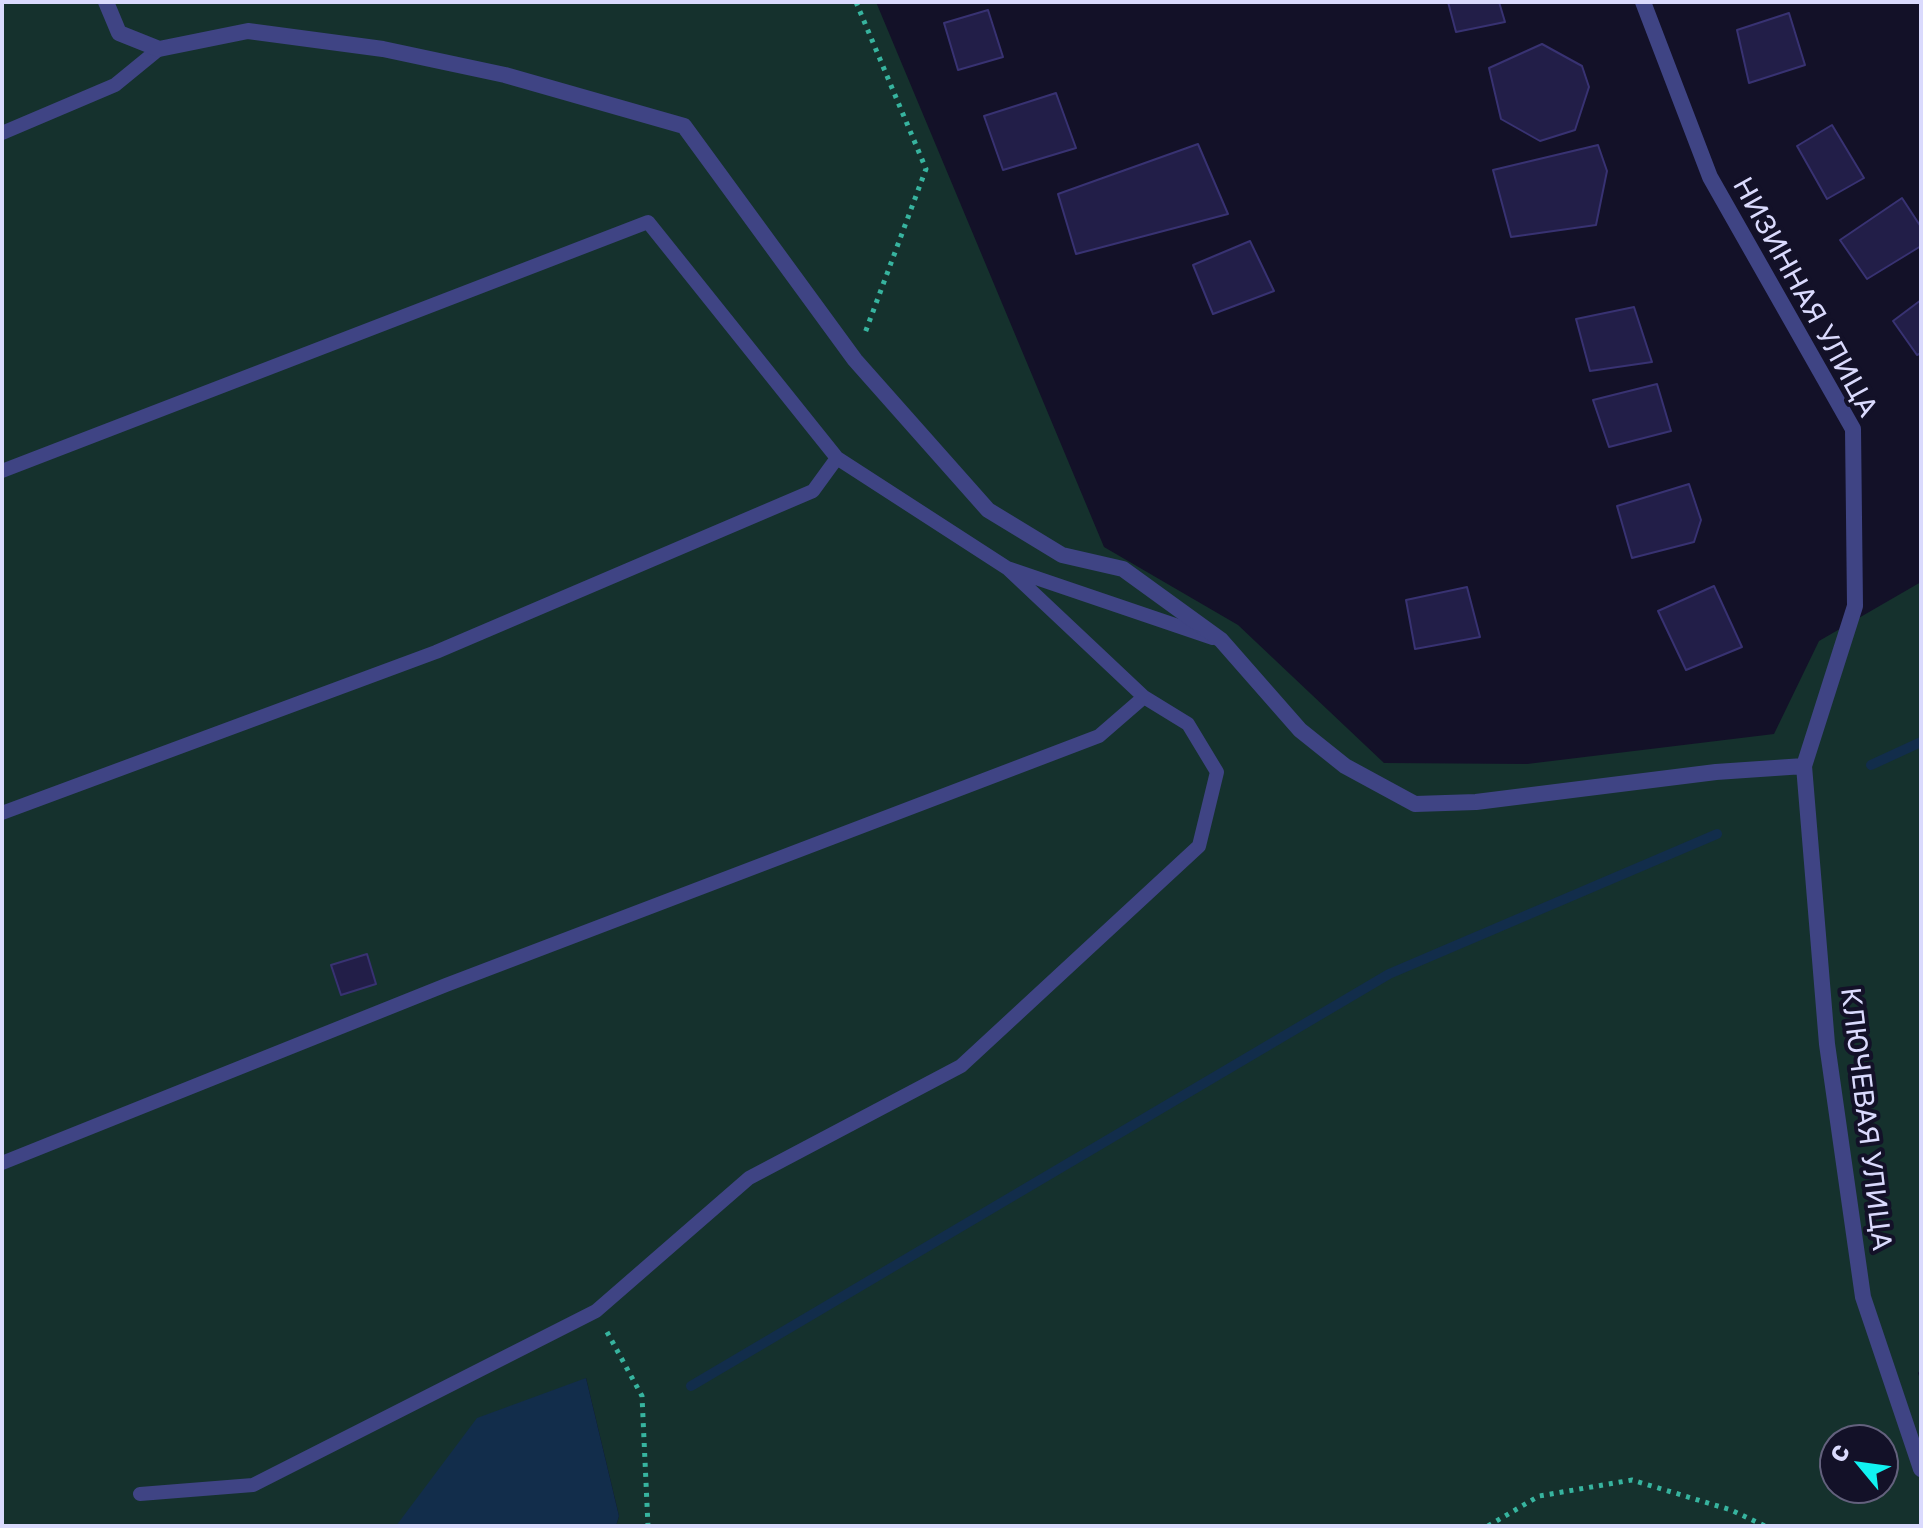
<!DOCTYPE html>
<meta charset="utf-8">
<style>
body{margin:0}
#map{position:relative;width:1923px;height:1528px;overflow:hidden;background:#131128;font-family:"Golos Text",sans-serif}
canvas{display:block}
.frame{position:absolute;inset:0;border:4px solid #dadafd;pointer-events:none}
.north{position:absolute;left:1819px;top:1424px;width:80px;height:80px;box-sizing:border-box;background:#131128;border:2px solid #63617d;border-radius:50%;rotate:299deg;font-size:22px;font-weight:700;line-height:32px;text-align:center;color:#dadafd}
.north::after{content:'';display:block;margin:auto;width:28px;height:36px;background:#11f2f1;clip-path:polygon(50% 0,100% 100%,50% 72%,0 100%)}
</style>
<div id="map">
<canvas width="1923" height="1528"></canvas>
<div class="frame"></div>
<div class="north">С</div>
</div>
<script>
const g = document.querySelector('canvas').getContext('2d');
g.lineJoin = 'round';
function paint(path, color) { g.fillStyle = color; g.fill(path, 'evenodd'); }
function strokePath(path, color, width, dash) { g.strokeStyle = color; g.lineWidth = width; g.lineCap = dash ? 'butt' : 'round'; g.setLineDash(dash || []); g.stroke(path); }
function write(font, color, halo, rows, align = 'center') {
  g.font = font + ' "Golos Text",sans-serif'; g.lineWidth = 8; g.setLineDash([]); g.textBaseline = 'middle'; g.strokeStyle = halo; g.fillStyle = color; for (const [text, x, y, turn = 0] of rows) {
    g.save(); g.translate(x, y); g.rotate((+turn || 0) * Math.PI / 180); g.textAlign = isNaN(turn) ? turn : align; if (halo) g.strokeText(text, 0, 0); g.fillText(text, 0, 0); g.restore();
  }
}
paint(new Path2D(`
 M2,2H876L1104,547L1238,625L1384,763L1527,764L1774,734L1819,641L1921,582V1369L1918,1373L1921,1382V1526H616L619,1516L586,1378L411,1511L396,1526H2ZM1835,1440H1883V1488H1835Z`), '#15312d');
paint(new Path2D(`
 M586,1378L619,1516L616,1526H396L477,1418Z`), '#122d4b');
strokePath(new Path2D(`
 M1871,765L1921,742
 M691,1386L1389,974L1717,834`), '#122d4b', 10);
const building = new Path2D(`
 M1448,2H1499L1505,22L1456,32Z
 M988,10L1003,57L958,70L944,23Z
 M1789,13L1805,65L1749,83L1737,30Z
 M1542,44L1582,66L1589,87L1575,130L1540,141L1501,119L1489,68Z
 M1056,93L1076,148L1003,170L984,116Z
 M1832,125L1864,178L1827,199L1797,146Z
 M1198,144L1228,214L1076,254L1058,194Z
 M1598,145L1607,171L1596,225L1511,237L1493,170Z
 M1902,198L1921,227V246L1867,279L1840,240Z
 M1250,241L1274,291L1213,314L1193,265Z
 M1921,300V353L1917,355L1893,321Z
 M1634,307L1652,362L1590,371L1576,319Z
 M1657,384L1671,431L1609,447L1593,400Z
 M1689,484L1701,520L1694,542L1632,558L1617,506Z
 M1714,586L1742,647L1686,670L1658,611Z
 M1467,587L1480,637L1415,649L1406,600Z
 M367,954L376,984L341,995L331,965Z`);
paint(building, '#221e48');
strokePath(building, '#383272', 2);
strokePath(new Path2D(`
 M856,2L926,169L865,333
 M607,1332L642,1396L648,1526
 M1488,1526L1539,1496L1632,1480L1731,1510L1765,1526`), '#37b49f', 5, [4, 6]);
strokePath(new Path2D(`
 M2,133L115,85L159,49
 M2,471L648,222L837,458L1007,568L1213,638
 M2,813L436,652L813,491L837,458
 M2,1163L446,985L1099,736L1144,697
 M140,1494L253,1485L596,1311L749,1178L961,1066L1199,846L1217,772L1188,724L1144,697L1007,568`), '#3f4484', 14);
strokePath(new Path2D(`
 M106,2L119,33L159,49L248,31L383,49L505,75L684,126L855,360L988,510L1062,555L1123,569L1221,640L1300,730L1345,766L1415,804L1476,802L1716,772L1804,766
 M1643,2L1710,177L1853,429L1855,606L1804,766L1827,1044L1863,1297L1921,1469`), '#3f4484', 16);
write('28px', '#dadafd', '#131128', [
 ["НИЗИННАЯ УЛИЦА",1805,297,61],
 ["КЛЮЧЕВАЯ УЛИЦА",1866,1119,83]
]);
</script>
